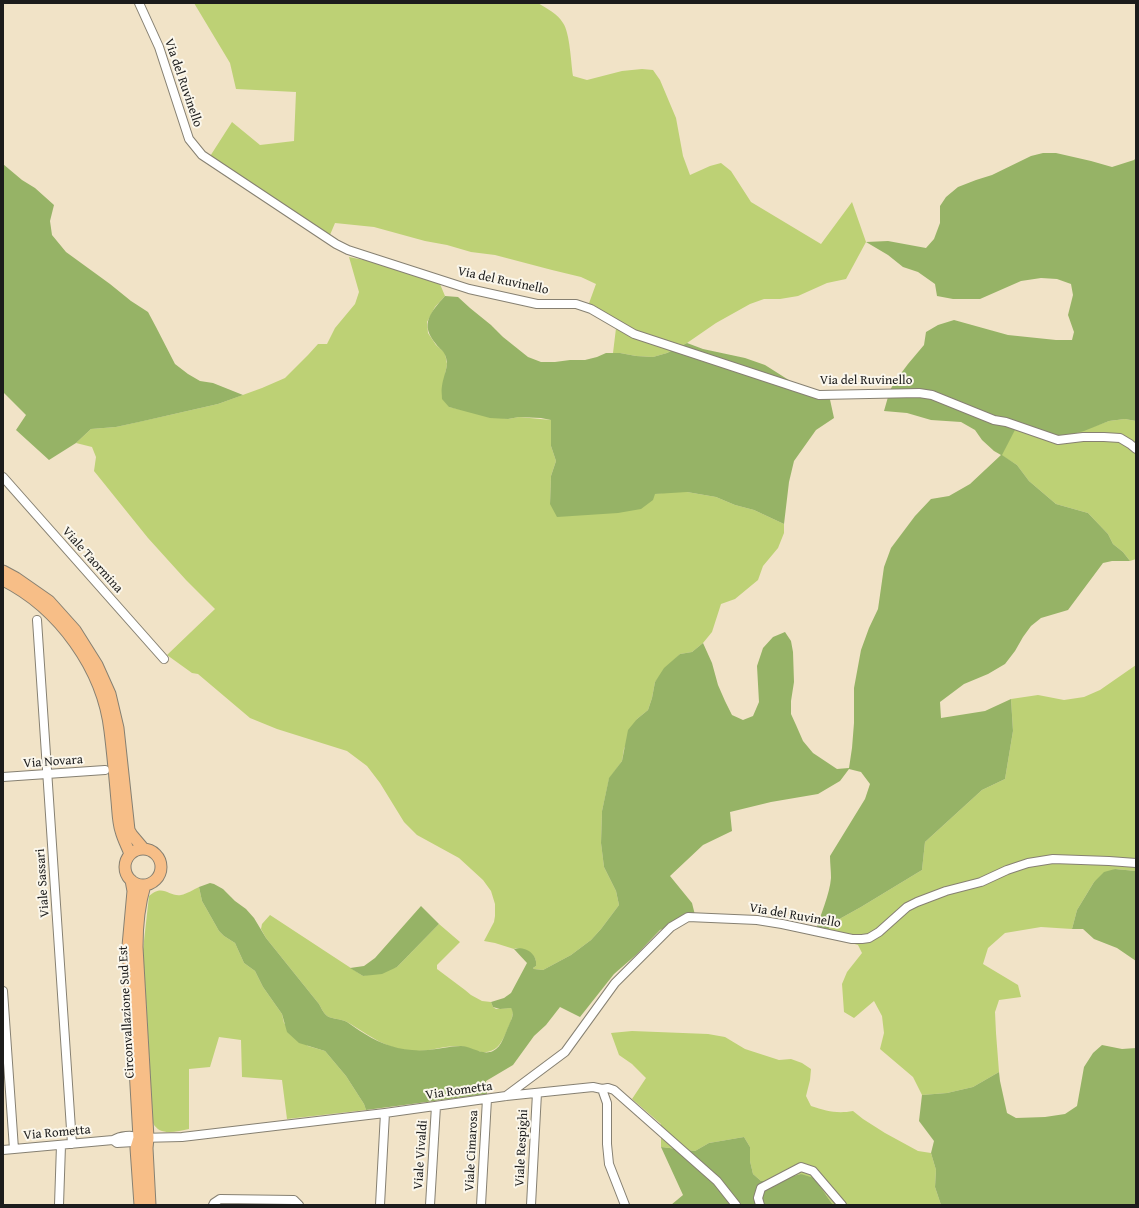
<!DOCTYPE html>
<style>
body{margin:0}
#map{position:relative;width:1139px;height:1208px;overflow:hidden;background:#f1e3c7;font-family:"Gentium Book Plus",serif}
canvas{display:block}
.frame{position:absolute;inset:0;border:4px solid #1c1c1c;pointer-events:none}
</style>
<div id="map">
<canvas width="1139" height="1208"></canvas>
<div class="frame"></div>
</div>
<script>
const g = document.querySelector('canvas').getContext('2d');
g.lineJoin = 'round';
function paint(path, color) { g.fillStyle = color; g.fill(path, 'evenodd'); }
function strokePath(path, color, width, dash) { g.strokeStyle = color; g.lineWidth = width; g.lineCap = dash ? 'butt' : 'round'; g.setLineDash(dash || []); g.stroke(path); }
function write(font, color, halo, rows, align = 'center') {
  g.font = font + ' "Gentium Book Plus",serif'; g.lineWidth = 4; g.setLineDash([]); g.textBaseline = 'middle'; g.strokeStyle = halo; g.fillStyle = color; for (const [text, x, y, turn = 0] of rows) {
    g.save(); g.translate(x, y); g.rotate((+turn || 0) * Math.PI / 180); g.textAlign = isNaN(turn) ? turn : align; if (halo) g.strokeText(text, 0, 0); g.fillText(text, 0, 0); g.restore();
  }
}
paint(new Path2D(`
 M194,3H538C546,8 558,14 563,23C570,33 571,63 573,76L587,80L622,71L642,69L653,70L660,80L676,118L683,156L690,175L710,166L721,163L731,171L751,202L821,244L852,202L866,242L846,279L827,283L798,296L780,299H764L750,304L716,323L687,343L667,353L653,357L636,356L620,353H613L617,320L588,306L596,284L581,277L552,270L495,255L471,252L447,245L425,241L374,227L335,223L327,242L207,161L232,122L260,145L294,141L296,92L236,89L230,63Z
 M349,257L369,261L440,284L445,296L435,307L427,322L428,333L436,345L445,353L447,364L445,375L449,407L468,411L508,419L519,417L551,420V446L556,461L551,476L550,504L673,492H687L716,497L735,505L754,510L784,524V533L778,548L763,566L758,580L735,599L721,604L712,632L703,643L692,652L680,654L655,682L652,698L648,710L637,719L624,749L622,761L609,779L602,811L601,843L604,867L616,891L619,905L601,929L591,940L571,955L543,970L534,969L533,968L536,966C538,953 526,951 516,948L514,949L495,943L484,941L494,922L495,916V904L491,891L483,880L459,858L417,835L404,822L380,783L367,766L347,751L277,729L250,718L198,674L192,673L167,655L215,609L186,580L148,538L94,471L96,457L92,447L76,443L91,429L116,427L174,414L218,404L262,388L285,378L308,355L318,344H327L335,328L355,304L359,292Z
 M1125,419L1136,421V559L1130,561L1123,552L1113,544L1108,534L1088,513L1056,504L1029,481L1017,465L1001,455L1016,427L1070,435L1109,421Z
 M1136,665V871L1115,869L1094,882L1077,910L1072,929L1041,927L1005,933L988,948L983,964L1018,985L1021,997L999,1000L995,1012L996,1033L999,1072L973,1087L947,1093L922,1095L913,1077L880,1049L884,1033L882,1016L874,1001L854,1018L844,1012L842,984L847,972L862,953L858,945L824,935L834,922L861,907L922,870L925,842L982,790L1005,779L1013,731L1011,699L1038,695L1064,700L1084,697L1100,690Z
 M199,887L202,901L219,931L224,936L235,943L244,963L255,971L263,987L282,1014L284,1023L308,1046L325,1051L346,1076L364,1104L366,1110L287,1119L282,1080L242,1077L241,1040L219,1037L210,1067L189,1069V1129C177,1131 160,1137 153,1123L143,950L149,896C163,883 169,897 181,895C187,894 194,889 199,887Z
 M270,915L363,976L397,967L439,924L460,942L437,965V969L465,990L471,995L482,1001L491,1002L493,1007L496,1009L511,1008L513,1010C513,1019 509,1025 506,1033C499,1049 491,1056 473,1050C468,1048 464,1046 458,1046C444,1046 430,1051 416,1051C386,1050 371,1036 347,1022C340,1018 330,1020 325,1014C322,1011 321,1007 319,1004L266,938L261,929L262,924Z
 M632,1031L708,1034L725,1037L745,1049L779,1060L791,1059L802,1063L811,1069L810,1080L806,1096L811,1106C826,1111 837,1114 853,1111L863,1119L885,1133L918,1151L931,1153L936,1170L935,1187L941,1205H833L826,1195L801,1174L774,1181H761L753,1174L750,1161V1147L744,1137L709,1143L695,1151L661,1147V1124L632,1099L646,1078L632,1064L619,1055L611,1033Z`), '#bdd175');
paint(new Path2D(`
 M1043,153H1056L1091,161L1112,167L1134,160L1136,158V421L1125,419L1109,421L1084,431L1058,438L1016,428L1002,455L1017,465L1029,481L1056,504L1088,513L1108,534L1113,544L1123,552L1130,561H1112L1103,563L1068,610L1041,618L1031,626L1023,637L1015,651L1005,664L988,674L964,684L940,702L941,718L985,711L1011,699L1013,731L1005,779L982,790L925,842L922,870L861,907L834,922L824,935L815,932C820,917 830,893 831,878C831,871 830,863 830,856L865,799L870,784L861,772L849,769L840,781L818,794L771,802L730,812L732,831L703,845L670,876L692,903L696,919H684L660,930L637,954L614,974L580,1017L560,1007L546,1025L534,1036L513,1065L486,1081L487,1094L366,1110L364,1104L346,1076L325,1051L299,1043L287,1032L282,1014L263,987L255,971L244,963L235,943L224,936L219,931L202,901L199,887L210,883L214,884L223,889L235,901L246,909L254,918L266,938L319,1004C321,1007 322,1011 325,1014C330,1020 340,1018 347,1022C353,1026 358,1030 365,1034C384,1046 405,1052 428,1050C439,1049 450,1046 461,1046C471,1046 482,1056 493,1051C502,1047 505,1033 509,1025C511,1020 515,1014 511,1008L500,1009L493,1007L491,1002L504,998L511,993L527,963L514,949C525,946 538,954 536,966L533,968L534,969L543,970L571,955L591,940L601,929L619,905L616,891L604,867L601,843L602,811L609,778L622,761L628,730L637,719L648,710L652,698L655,682L664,668L680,654L692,652L703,643L712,663L718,685L725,701L732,715L743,720L753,716L759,702L757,666L763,648L773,637L785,632L791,641L793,652L794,682L791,701V714L796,725L803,741L813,753L837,769L849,768L852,748L854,723V688L861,650L869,628L878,609L884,567L891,548L915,516L931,499L949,496L970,484L1001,455L994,451L982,440L975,430L961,422L931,420L907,413L884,411L890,390L896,380L908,364L924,345L926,332L938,325L954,320L1008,335L1056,340H1072L1074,332L1068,315L1073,295L1071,284L1057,279L1041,278L1021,281L980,299H953L937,296L935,284L918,272L903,267L888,255L866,242L888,241L926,248L934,239L940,223V206L946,197L958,187L976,180L992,175L1031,156Z
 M3,164L22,180L35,188L54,205L50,221L52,235L66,252L110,284L131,301L148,312L156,327L175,364L188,374L200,381L213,383L243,395L218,404L139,422L116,427L91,429L76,443L49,460L16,430L26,415L3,392Z
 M445,296L458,297L470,308L491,325L503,337L528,357L541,362H555L570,360H585L597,357L606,353H620L636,356L653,357L667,353L687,343L703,349L745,358L765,365L795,384L811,388L829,395L834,418L816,430L794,461L789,482L784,524L754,510L735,505L716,497L687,492L655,494L653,500L641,509L618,513L557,517L550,504L551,476L556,461L551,446V420L541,418L519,417L508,419L490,418L449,407L442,399C442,395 441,390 442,386C443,378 447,370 447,362C445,350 442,352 436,344C419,324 431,312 445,296Z
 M1115,869L1136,871V961L1117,948L1094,939L1083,929H1072L1077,910L1094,882L1104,872Z
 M421,906L439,924L397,967L382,974L363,976L350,968L364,966L375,958Z
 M1102,1045L1122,1049L1136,1048V1205H941L935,1187L936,1170L931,1153L934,1141L919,1121L922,1095L947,1093L973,1087L999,1072L1000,1081L1007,1113L1016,1118L1045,1117L1065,1114L1077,1106L1084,1067L1093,1053Z
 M744,1137L750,1147V1161L753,1174L761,1181H774L801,1174L814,1178L833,1205H671L683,1195L661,1147L695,1151L709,1143Z`), '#96b366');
const minor = new Path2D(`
 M139,3L159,47L189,139L202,155L336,244L348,250L469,289L537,304H576L591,309L634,334L819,395L919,393L932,395L994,420L1006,422L1058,440L1083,437H1104L1120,438L1130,444L1136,449
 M3,477L164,659
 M37,620L72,1144
 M3,777L105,770
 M3,991L14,1149
 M602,1089L607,1103V1144L609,1164L625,1205
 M506,1096L565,1052L615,983L671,927L688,917L757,920L782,924L852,939H862L869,938L879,932L907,907L917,902L946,891L981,882L1007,870L1028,863L1053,859L1109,861L1136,863
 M113,1140L117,1143L134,1142L139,1138
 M3,1150L113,1140C120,1136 132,1134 139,1138L182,1137L385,1113L506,1096L593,1087L602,1089L608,1088L614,1090L717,1181L736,1205
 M59,1205L61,1145
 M213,1205L214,1203L220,1199L294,1200L299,1205
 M380,1205L385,1113
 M430,1205L436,1106
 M481,1205L487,1099
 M531,1205L537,1093
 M760,1205L758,1198L761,1188L801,1167L813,1171L842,1205`);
const major = new Path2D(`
 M3,571L16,578L49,601L75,630L97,665L110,694L118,728L129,830L132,835L143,848
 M3,580C59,608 103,669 110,731C113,755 115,778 117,801C118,811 118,822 121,831C123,839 127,846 130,854
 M125 867a18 18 0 1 1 36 0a18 18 0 1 1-36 0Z
 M131,880L133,891L128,946L139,1138L136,1148L140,1205
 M145,885C139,905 137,927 137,947L148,1138L147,1148L150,1205`);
strokePath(minor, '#868072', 10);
strokePath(major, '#868072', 13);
strokePath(minor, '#fff', 8);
strokePath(major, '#f7be87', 11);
write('13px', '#1c1c1c', '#fbf7ec', [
 ["Via del Ruvinello",183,83,71],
 ["Via del Ruvinello",503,281,12],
 ["Via del Ruvinello",866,381],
 ["Viale Taormina",92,560,48],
 ["Via Novara",53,762,-4],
 ["Viale Sassari",43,883,-94],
 ["Via del Ruvinello",795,916,10],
 ["Circonvallazione Sud Est",127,1012,-93],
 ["Via Rometta",459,1091,-8],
 ["Via Rometta",57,1133,-5],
 ["Viale Respighi",522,1148,-87],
 ["Viale Cimarosa",472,1151,-87],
 ["Viale Vivaldi",421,1155,-86]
]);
</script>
